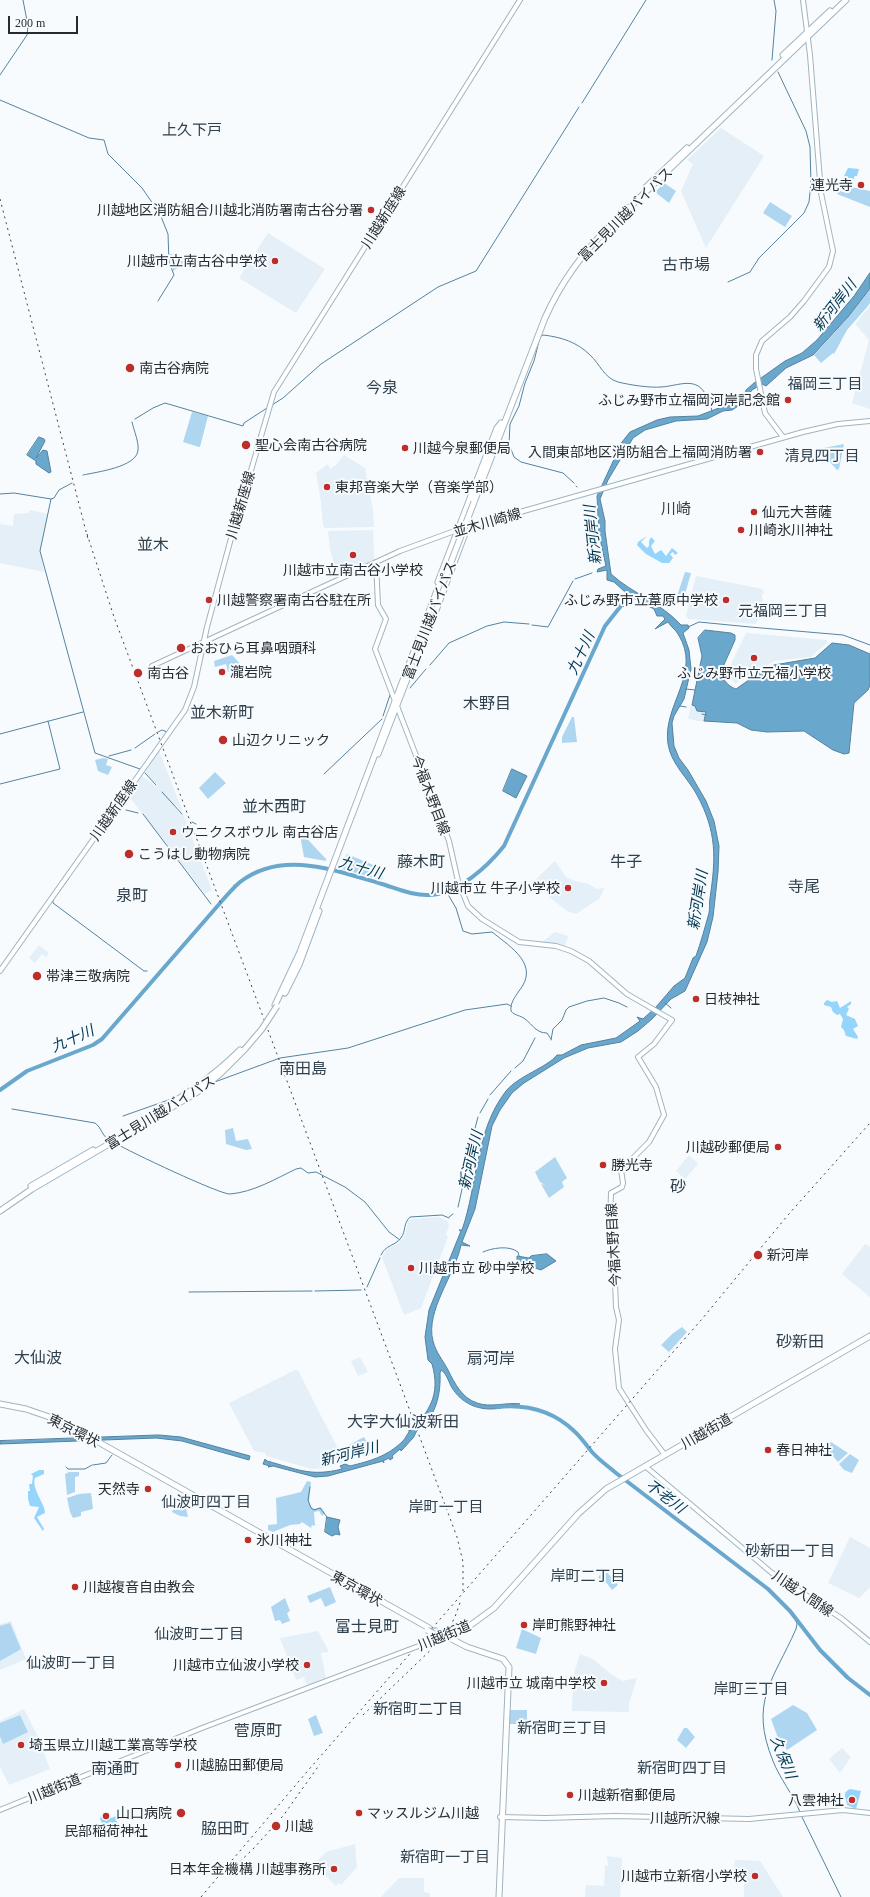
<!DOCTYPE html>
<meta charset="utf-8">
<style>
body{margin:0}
#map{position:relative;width:870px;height:1897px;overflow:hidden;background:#f7fbfe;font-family:Georgia,serif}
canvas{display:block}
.scale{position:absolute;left:8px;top:16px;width:70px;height:18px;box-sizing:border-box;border:2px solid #242c32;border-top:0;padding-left:5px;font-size:12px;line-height:14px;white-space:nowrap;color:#242c32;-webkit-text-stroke:3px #f7fbfe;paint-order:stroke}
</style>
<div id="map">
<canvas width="870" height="1897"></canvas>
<div class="scale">200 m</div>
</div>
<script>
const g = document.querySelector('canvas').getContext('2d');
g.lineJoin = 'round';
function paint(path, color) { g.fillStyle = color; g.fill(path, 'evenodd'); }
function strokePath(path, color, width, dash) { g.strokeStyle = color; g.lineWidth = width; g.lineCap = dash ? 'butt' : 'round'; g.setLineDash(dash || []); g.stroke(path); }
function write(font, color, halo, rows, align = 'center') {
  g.font = font + ' Georgia,"Noto Sans JP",serif'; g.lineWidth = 4; g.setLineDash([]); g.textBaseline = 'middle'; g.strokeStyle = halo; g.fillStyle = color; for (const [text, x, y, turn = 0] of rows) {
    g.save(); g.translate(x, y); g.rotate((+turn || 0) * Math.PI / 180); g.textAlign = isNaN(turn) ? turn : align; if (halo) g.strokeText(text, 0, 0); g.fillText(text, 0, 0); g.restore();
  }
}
paint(new Path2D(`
 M721,128L764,156L706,248L681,191L693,164L687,160Z
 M268,233L325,269L296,313L239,278Z
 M870,306V409L852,403L869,340L856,325V323Z
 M344,455L365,468L373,510L374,527L325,528L323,525L321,502L316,473L328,464L330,469L336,465Z
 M30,510L48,514L40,551L44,572L0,563V524L13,526L14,514L29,513Z
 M373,530L374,560L338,578L330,549L328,531Z
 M696,576L763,589L764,593L762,594L763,607L756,624L689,619L686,616Z
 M746,633L827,640V643L811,657L774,661L735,684L727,672Z
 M691,705L695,706L697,711L706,712L704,722L688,719Z
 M159,751L183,812L176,805L174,807L182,815L183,814L212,890L205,894L128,795L142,776L157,787L158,786L145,772Z
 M555,861L566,877L575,881L589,884L596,889L604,888L600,898L576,914L567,911L553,900L534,881Z
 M555,932L568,936L565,946L542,942Z
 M39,945L49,953L46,957L42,954L35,963L29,958Z
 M689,1155L698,1164L685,1179L676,1171Z
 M439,1217L447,1221L449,1226L446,1234L448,1237L421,1308L404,1315L382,1257L388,1248L401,1242L406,1232L408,1222L411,1219Z
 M865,1244L870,1247V1297L842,1274Z
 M360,1357L368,1372L358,1376L351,1361Z
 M295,1370H298L318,1410L344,1460L343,1463L325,1468L312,1469L266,1456V1453L254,1451L229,1403Z
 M850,1537L870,1548V1587L859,1598L828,1583Z
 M11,1621L26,1659L0,1670V1624Z
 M318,1631L329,1652L321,1653L326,1678L307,1685L304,1677L296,1680L280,1638Z
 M580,1654L593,1659L612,1675L623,1681L637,1678L629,1703V1712L572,1711L573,1684L571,1683Z
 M24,1709L38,1737L50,1769L9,1785L0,1767V1721Z
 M842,1748L851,1757L840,1773L829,1759Z
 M355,1844L357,1867L341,1885L339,1883L336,1886L314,1864L326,1852Z
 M607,1856L622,1858L620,1897H585L586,1885L604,1886L605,1866H608Z
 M735,1860L760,1861L783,1897H744V1880L740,1879V1874L734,1873Z
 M399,1878H424V1892L430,1893V1897H381Z`), '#e4eff7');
paint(new Path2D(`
 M664,183L676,191L669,203L655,192Z
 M847,186L870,191V207L837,194L838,191L846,192Z
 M770,202L792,216L785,227L763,213Z
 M170,254L183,256L181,259L184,264L173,271Z
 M870,289V303L868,306L847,330L834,354L833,353L821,363L814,355L846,320Z
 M192,412L208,416L200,447H199L183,442Z
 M844,444L839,469L837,470L818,449Z
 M685,572L691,573L684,598L677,596Z
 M232,655L242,666V668L238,674L235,669L228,672L226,664L215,667L214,661Z
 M572,717H574L577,742L562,743V737Z
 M104,758L108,759L106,765L112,767L108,775L98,771L95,760Z
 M215,772L226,783L208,799L199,788Z
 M299,830L326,859V861L304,857Z
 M347,854L385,870L382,880L342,869Z
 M233,1128L236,1141L248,1139L252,1149L246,1150L226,1144L225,1130Z
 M555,1157L567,1178L562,1182L564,1187L549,1198L541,1184L545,1185L540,1182L535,1172Z
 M682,1327L687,1332L669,1352L661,1345L672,1334Z
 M364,1437L372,1453L346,1459L341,1449Z
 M831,1442L848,1453L838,1462L825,1447Z
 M850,1454L859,1460L852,1473L844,1470L839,1464Z
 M69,1472H79V1476L75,1477V1492L67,1495L65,1474Z
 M307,1481L311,1482L309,1502L311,1507L315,1509L321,1507L325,1513L322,1516L319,1511L314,1512L315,1526L312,1525L311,1528L302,1522L300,1524L290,1525L273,1532L268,1530V1525L277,1524L276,1498L301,1492Z
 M91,1493L93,1509L81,1512V1516L73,1518L70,1512L67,1498L79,1494Z
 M180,1500H184L188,1517L180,1516L172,1512L175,1505L179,1506Z
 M605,1570L618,1585L612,1590L605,1581L603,1583L598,1577Z
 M330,1587L336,1602L325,1607L321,1598L310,1603L307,1596Z
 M285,1598L290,1611L287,1613L290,1621L282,1624L280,1620L275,1621L271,1607Z
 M10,1623L21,1649L0,1661V1626Z
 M522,1629L541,1638L536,1654L516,1648Z
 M793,1705L807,1713L817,1730L787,1750L778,1738L771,1719Z
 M509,1710H527V1719L532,1720V1724H509Z
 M20,1715L28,1732L3,1744L0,1736V1723Z
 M316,1715L323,1733L314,1736L308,1719Z
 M684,1728H687L695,1737L686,1748L677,1740Z`), '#afd6f0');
paint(new Path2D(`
 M848,168L859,169L857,176H855L851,183L843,184L844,176Z
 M647,536L641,542L647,548L649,546V541L651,537L655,541L651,546L655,554L661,550L666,556L672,548L678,553L675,555L673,552L670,554L673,558L669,563H662L646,554L637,545L638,542Z
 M827,1000L832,1002L837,1001L840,1008L851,1001V1004L847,1007L849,1009L846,1015L855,1019L858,1026L853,1029L858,1037L857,1039L846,1036L844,1030L841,1027L843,1019L840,1014L837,1015L833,1012L831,1007L824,1005V1003Z
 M39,1470H44V1474L35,1478C31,1488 45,1504 45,1513L37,1517L44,1529L43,1531L34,1518L39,1507L30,1506L28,1499V1491H30L29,1484H32L33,1476L31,1474Z
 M850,1789L861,1791L856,1809L847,1805C847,1799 841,1793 850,1789Z
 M103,1813L111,1818L116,1816L117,1822L121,1826L105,1829L100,1819L101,1816L103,1820H105Z`), '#95d4fb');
const water = new Path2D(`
 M870,273V288L868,291L848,317L813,355L786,368L766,386L762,384L752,390L743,403L732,410L723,411L707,419L676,421L645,430L633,438L608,480L600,499L605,521V531L611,574C633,594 660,602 681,625H688L689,628L683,633L689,650L691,669L684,699L674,716L672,723L674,746L679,758L688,770L706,801L714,821L719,846L718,872L713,917L707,942L685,991L671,999L652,1019L638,1031L621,1042L588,1048L564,1058L524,1083L512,1093L500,1110L492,1126L475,1209L462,1242L470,1246L461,1245C455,1275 425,1311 433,1341C436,1353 443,1360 448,1370C455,1384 462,1398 477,1403C491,1408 506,1402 520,1404L505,1405L498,1407L501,1408C480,1412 461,1404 451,1386C448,1380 446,1373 441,1370L440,1373C441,1394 436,1416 419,1429C415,1432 415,1436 413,1438C409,1442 406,1446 401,1451L400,1449L392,1456L393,1458L390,1460L389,1458L383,1461L384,1463L383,1461L328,1476L315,1477L273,1466L268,1467L270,1466L263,1464L265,1459L267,1461C297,1469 310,1477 342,1469L340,1466L345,1464L350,1466C370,1461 386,1457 402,1442C405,1439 406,1436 409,1432V1430L410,1431C429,1412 441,1395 432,1364L428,1360L425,1337L429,1310L461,1231L459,1230H462C478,1184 475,1131 506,1091C518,1076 548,1067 557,1055H562L581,1045L616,1038L640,1021L637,1017L643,1019L656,1007L674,986L685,978L693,958L696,956C701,942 705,927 709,913C710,908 709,903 710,898C716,858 717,832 697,795C688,778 671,764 668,744C662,705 703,673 678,634C675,629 671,627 668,622L655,629L665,619L663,616H657L654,609L633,598H630L623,607L620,604L624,597L625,592L614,582L607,580V570L597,572L598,569L606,566L599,534L597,496L622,442L630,432L657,420L670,417L698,416L737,401L745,395L746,390L754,383L785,361L802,353L817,340L854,296Z
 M39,437L44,439L45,441L36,458L43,450L47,451L51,472L49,473L36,464V461L27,455Z
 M705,630L731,633L735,635V640L722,669C721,678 727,686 736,689L756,675L774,665L815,658L832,643L849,645L870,654V685L868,690L854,703L849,753L844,754L833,750L804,731L767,732L751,730L737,723L704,721L706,712L697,711L695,706L692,705L702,656L698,638Z
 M512,769L527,776L516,798L503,791Z
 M547,1254L556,1261L541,1270L535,1268L521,1269L517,1261V1256L529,1258L531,1256Z
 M159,1435L181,1437L250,1456L249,1460L182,1441L156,1438L0,1444V1441Z
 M327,1517L340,1520L338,1527L340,1535L336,1534L332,1536L325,1532Z`);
paint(water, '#6aa7cd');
strokePath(water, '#55829e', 1);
strokePath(new Path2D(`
 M772,60L776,11L774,0
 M0,75L27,35L28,26L23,0
 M0,100L89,138L104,140L108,154L142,188L160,214L168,234L169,262L174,275L158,301
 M582,103L646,0
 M728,282L750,272L759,258L804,213L809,202L811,183L810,147L806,131L778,72
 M272,405L283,398L321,364L438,287L476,271L579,107
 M135,419L153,408L165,403L243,426L244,423L267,408
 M83,475C97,472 137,467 138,450C139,442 134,431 132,422
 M72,483L59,490L54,498L51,499L40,551L95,753L140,769
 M574,483L563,473L521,462L514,457L509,444L510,424L519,406L525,383L534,361L540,337L543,335C561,337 577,342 590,355C600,364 604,378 618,382C630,385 650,388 661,387C679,386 697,375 707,397C709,401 711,406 712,411
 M576,486L577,487
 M0,494L14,493L51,499
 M575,579L592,573
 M532,625L548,627L573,581
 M688,627L699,622L750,627L843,635L870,645
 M430,665L449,643L487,626L504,622L529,624
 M410,688L426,669
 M686,689L695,690
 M680,706L686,707
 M702,714L706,715
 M383,716L390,695
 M158,732L162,730L167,732
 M0,734L83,712
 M135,748L155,734
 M109,756L131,750
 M145,773L156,785
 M324,774L382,719
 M0,784L60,769L48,721
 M162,792L182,814
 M119,807L121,808
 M126,810L138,813
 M143,814L211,904
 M192,822L196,824
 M69,878L53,900V903L144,971H147
 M234,885L235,887
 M446,891L456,908L463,931L472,934L492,932C512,948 540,965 519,991C515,997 510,1003 511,1011C515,1016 520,1015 525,1019C533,1025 536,1033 547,1033L551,1039
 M665,1003L671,1008
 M551,1040L553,1029L562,1020L566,1010L569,1007L587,1001L604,998L619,1003L627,1007
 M515,1068L523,1061L535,1038
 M212,1083L280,1058L348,1048L465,1010L507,1004L511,1006
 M490,1095L511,1071
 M12,1109L95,1123C102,1128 101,1135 110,1141
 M480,1113L488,1099
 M123,1116L177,1097
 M115,1143C128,1151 221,1195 230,1194C254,1192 275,1179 296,1169L301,1168L308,1173L316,1172L345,1187L365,1202L389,1232L400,1240
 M469,1151L478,1117
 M466,1172L469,1155
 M458,1207L465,1176
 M449,1217L453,1214
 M483,1252C492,1248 509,1245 518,1252L519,1256
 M381,1255C385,1245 395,1246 401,1238C406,1231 403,1224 410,1217L442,1215L449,1218
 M367,1287L380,1258
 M315,1291L361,1290
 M189,1292L312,1291
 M93,1465L106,1463L112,1455
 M66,1467L68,1469H85L92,1465
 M310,1487L308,1500L311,1508L314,1510L320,1508L327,1517
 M795,1618L797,1624L796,1629C773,1681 749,1702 773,1761C780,1779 793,1794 800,1812
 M801,1815L841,1897`), '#55829e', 1);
strokePath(new Path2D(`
 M0,1090L27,1071L93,1045L102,1039L221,902C227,895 233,888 240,882C283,849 336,871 382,884C398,889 414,896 430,895C459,893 487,867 504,846L605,626L624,602
 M497,1407C526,1404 552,1410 574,1431C581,1437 586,1445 592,1452C599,1460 608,1466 616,1473L768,1589L790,1611L820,1650L848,1678L870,1695`), '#6aa7cd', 4);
const major = new Path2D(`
 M783,437L765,413L756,369V355L762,341L790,317L804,301L829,267L833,251L821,193L810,55L803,0
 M467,527L803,432L838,424L870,421
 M376,562L378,605L386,619L375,649L449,841L458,881L468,906L482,919L519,942L556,946L571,951L589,961L627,994L672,1020L654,1044L638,1057L656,1087L664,1115L649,1142L621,1170L623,1183L622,1187L611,1193L610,1226L614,1256L616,1307L619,1320L615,1349L619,1388L646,1430L665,1455
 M152,666L400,551L460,529
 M0,971L185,710L194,687L207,627L230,542L274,392L520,0
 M645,1466L772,1573L841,1618L870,1642
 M424,1644L441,1638
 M0,1810L202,1728L408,1650
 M500,1817L545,1818L615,1816L749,1819L843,1810L870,1813`);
const highway = new Path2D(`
 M783,55L830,11
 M646,187L687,148
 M474,502L545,318C561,282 583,252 611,225L846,0
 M438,582L497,428L501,423
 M421,642L432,621L469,523
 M378,754L412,666
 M285,993L299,965L319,911
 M275,1005L300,952L441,580
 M147,1118C181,1098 212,1078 240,1050
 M31,1186L93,1150
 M0,1211L32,1189L196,1093L220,1074L245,1049
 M0,1404L26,1409L61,1421L429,1628
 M436,1631L467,1647L503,1659L509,1667L499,1897
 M441,1638L468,1627L494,1608L578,1514L606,1489L870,1336`);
strokePath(major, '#9fb4c2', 6);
strokePath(highway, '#9fb4c2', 7);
strokePath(major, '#fff', 4);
strokePath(highway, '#fff', 5);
strokePath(new Path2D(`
 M0,199L88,539
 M87,534L114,617L457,1537L463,1562V1591
 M447,1632L455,1617L461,1600
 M363,1715L438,1643
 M227,1874L254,1848L283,1816L320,1764
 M201,1897L305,1774L702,1319L788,1215L870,1123`), '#3c444a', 1, [2, 4]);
const majorBridge = new Path2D(`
 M408,1650L424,1644`);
const highwayBridge = new Path2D(`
 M443,583L474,502
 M245,1049L262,1029L277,1006
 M427,1630L434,1634`);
strokePath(majorBridge, '#9fb4c2', 6, []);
strokePath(highwayBridge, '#9fb4c2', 7, []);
strokePath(majorBridge, '#fff', 4);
strokePath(highwayBridge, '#fff', 5);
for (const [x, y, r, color] of [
 [861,185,4,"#bd2e2a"],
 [371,210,4,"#bd2e2a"],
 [275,261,4,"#bd2e2a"],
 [130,368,5,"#bd2e2a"],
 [788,400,4,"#bd2e2a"],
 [246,445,5,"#bd2e2a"],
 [405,448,4,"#bd2e2a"],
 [760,452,4,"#bd2e2a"],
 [327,487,4,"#bd2e2a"],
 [754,512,4,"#bd2e2a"],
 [741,530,4,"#bd2e2a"],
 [353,555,4,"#bd2e2a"],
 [209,600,4,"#bd2e2a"],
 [726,600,4,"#bd2e2a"],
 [181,648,5,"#bd2e2a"],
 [754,658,4,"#bd2e2a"],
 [222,672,4,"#bd2e2a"],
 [138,673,5,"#bd2e2a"],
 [223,740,5,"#bd2e2a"],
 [173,832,4,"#bd2e2a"],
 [129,854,5,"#bd2e2a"],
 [568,888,4,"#bd2e2a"],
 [37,976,5,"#bd2e2a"],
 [696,999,4,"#bd2e2a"],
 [778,1147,4,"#bd2e2a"],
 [603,1165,4,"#bd2e2a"],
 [758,1255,5,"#bd2e2a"],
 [411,1268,4,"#bd2e2a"],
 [768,1450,4,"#bd2e2a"],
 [148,1489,4,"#bd2e2a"],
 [248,1540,4,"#bd2e2a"],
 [75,1587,4,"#bd2e2a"],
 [524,1625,4,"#bd2e2a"],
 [307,1665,4,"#bd2e2a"],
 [604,1683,4,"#bd2e2a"],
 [21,1745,4,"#bd2e2a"],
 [178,1765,4,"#bd2e2a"],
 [570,1795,4,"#bd2e2a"],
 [852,1800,4,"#bd2e2a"],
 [181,1813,5,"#bd2e2a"],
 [359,1813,4,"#bd2e2a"],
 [106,1816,4,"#bd2e2a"],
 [276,1826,5,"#bd2e2a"],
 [334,1869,4,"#bd2e2a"],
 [755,1876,4,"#bd2e2a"]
]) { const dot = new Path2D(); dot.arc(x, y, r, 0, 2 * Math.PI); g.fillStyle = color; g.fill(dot); strokePath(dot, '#f7fbfe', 1.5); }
write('14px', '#242c32', '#f7fbfe', [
 ["連光寺",853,185,"right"],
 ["川越地区消防組合川越北消防署南古谷分署",363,210,"right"],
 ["川越市立南古谷中学校",267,261,"right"],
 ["南古谷病院",139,368],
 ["ふじみ野市立福岡河岸記念館",780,400,"right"],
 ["聖心会南古谷病院",255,445],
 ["川越今泉郵便局",413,448],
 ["入間東部地区消防組合上福岡消防署",752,452,"right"],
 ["東邦音楽大学（音楽学部）",335,487],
 ["仙元大菩薩",762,512],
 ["川崎氷川神社",749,530],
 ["川越市立南古谷小学校",353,570,"center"],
 ["川越警察署南古谷駐在所",217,600],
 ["ふじみ野市立葦原中学校",718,600,"right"],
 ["おおひら耳鼻咽頭科",190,648],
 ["瀧岩院",230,672],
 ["南古谷",147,673],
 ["ふじみ野市立元福小学校",754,673,"center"],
 ["山辺クリニック",232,740],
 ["ウニクスボウル 南古谷店",181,832],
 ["こうはし動物病院",138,854],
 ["川越市立 牛子小学校",560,888,"right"],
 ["帯津三敬病院",46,976],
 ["日枝神社",704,999],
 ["川越砂郵便局",770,1147,"right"],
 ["勝光寺",611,1165],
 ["新河岸",767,1255],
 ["川越市立 砂中学校",419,1268],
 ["春日神社",776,1450],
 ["天然寺",140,1489,"right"],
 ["氷川神社",256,1540],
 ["川越複音自由教会",83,1587],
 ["岸町熊野神社",532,1625],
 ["川越市立仙波小学校",299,1665,"right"],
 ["川越市立 城南中学校",596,1683,"right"],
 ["埼玉県立川越工業高等学校",29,1745],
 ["川越脇田郵便局",186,1765],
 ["川越新宿郵便局",578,1795],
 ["八雲神社",844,1800,"right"],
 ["山口病院",172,1813,"right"],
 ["マッスルジム川越",367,1813],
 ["川越",285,1826],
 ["民部稲荷神社",106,1831,"center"],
 ["日本年金機構 川越事務所",326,1869,"right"],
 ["川越市立新宿小学校",747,1876,"right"]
], 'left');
write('14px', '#242c32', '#f7fbfe', [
 ["富士見川越バイパス",625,214,-45],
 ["川越新座線",383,217,-58],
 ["川越新座線",240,505,-74],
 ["並木川崎線",487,522,-16],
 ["富士見川越バイパス",429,620,-69],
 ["今福木野目線",431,795,69],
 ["川越新座線",113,810,-55],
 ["富士見川越バイパス",160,1112,-32],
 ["今福木野目線",613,1245,-93],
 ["東京環状",74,1430,27],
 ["川越街道",706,1431,-30],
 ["東京環状",357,1588,29],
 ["川越入間線",803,1593,34],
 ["川越街道",444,1635,-23],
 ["川越街道",54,1788,-22],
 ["川越所沢線",685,1818]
]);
write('15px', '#30414d', '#f7fbfe', [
 ["上久下戸",192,129],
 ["福岡三丁目",825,383],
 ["清見四丁目",822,455],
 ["川崎",676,508],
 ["元福岡三丁目",783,610],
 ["仙波町四丁目",206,1501],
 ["岸町一丁目",446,1506],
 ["砂新田一丁目",790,1550],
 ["岸町二丁目",588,1575],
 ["仙波町二丁目",199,1633],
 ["仙波町一丁目",71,1662],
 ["岸町三丁目",751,1688],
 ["新宿町二丁目",418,1708],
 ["新宿町三丁目",562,1727],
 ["新宿町四丁目",682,1767],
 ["新宿町一丁目",445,1856]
]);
write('italic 15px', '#013650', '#f7fbfe', [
 ["新河岸川",834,305,-52],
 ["新河岸川",592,535,-96],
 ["九十川",580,653,-65],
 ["九十川",361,867,16],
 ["新河岸川",697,900,-81],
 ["九十川",72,1038,-24],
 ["新河岸川",470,1160,-77],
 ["新河岸川",349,1453,-14],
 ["不老川",666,1496,37],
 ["久保川",784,1757,68]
]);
write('16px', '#30414d', '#f7fbfe', [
 ["古市場",686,264],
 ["今泉",382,387],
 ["並木",153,544],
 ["木野目",487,703],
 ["並木新町",222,712],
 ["並木西町",274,806],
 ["藤木町",421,861],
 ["牛子",626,861],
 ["寺尾",804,886],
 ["泉町",132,895],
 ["南田島",303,1068],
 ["砂",678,1186],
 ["砂新田",800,1341],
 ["大仙波",38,1357],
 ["扇河岸",491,1358],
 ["大字大仙波新田",403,1421],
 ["富士見町",367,1626],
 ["菅原町",258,1730],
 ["南通町",115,1768],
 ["脇田町",225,1828]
]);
</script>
